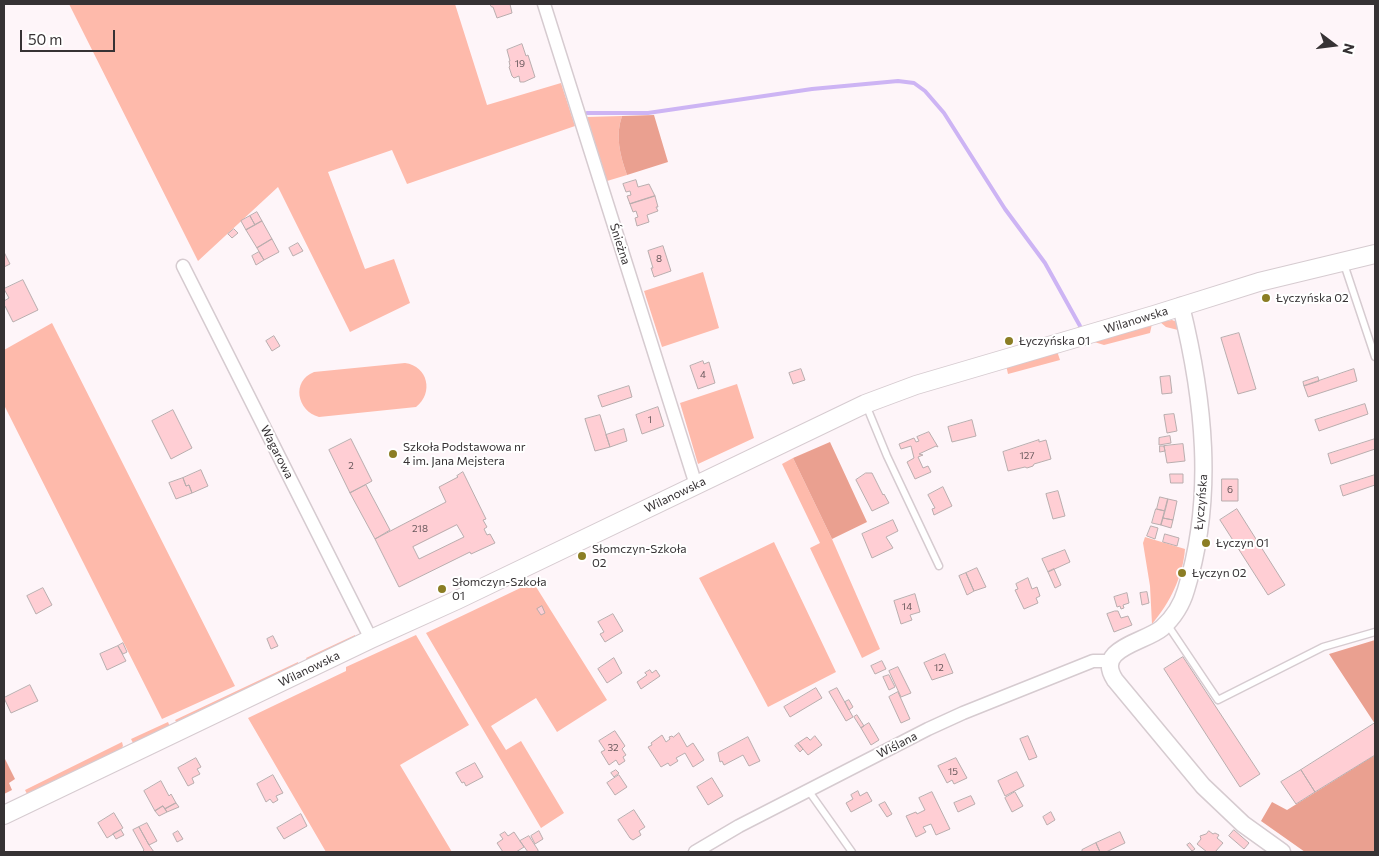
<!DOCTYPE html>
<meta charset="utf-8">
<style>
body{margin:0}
#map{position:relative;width:1379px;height:856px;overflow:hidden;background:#fef5f9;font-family:Commissioner,sans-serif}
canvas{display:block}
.frame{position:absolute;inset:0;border:5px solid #363234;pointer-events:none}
.north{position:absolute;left:1309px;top:20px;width:50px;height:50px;-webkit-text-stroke:4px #fff;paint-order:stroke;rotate:105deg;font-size:14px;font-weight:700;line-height:20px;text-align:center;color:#363234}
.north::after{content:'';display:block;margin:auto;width:18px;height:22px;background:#363234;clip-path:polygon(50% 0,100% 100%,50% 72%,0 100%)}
.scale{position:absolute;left:20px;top:30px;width:95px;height:22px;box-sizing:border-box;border:2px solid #363234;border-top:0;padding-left:6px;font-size:15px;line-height:18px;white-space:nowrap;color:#363234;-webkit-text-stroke:4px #fff;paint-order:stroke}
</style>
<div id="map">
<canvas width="1379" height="856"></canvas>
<div class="frame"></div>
<div class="north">N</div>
<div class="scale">50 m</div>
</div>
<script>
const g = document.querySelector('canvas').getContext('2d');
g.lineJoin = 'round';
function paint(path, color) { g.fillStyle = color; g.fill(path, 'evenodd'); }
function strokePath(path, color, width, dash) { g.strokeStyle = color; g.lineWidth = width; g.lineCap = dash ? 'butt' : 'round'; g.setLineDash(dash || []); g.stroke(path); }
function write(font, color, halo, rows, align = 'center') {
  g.font = font + ' Commissioner,sans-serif'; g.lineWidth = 4; g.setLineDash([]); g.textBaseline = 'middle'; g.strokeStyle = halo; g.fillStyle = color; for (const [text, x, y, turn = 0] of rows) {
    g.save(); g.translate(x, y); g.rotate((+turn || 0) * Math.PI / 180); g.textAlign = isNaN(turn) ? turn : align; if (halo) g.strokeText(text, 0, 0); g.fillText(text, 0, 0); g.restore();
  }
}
paint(new Path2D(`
 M69,4H455L487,105L561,83L575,126L407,184L392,150L328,172L365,269L394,259L410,303L350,332L278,187L198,261Z
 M622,116C615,136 620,155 627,175L607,181L587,117Z
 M703,272L719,328L662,347L644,291Z
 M1172,320L1177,322L1178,330L1166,327L1160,322Z
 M52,323L235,686L162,719L4,405V350Z
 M1152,324L1150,333L1104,345L1091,341Z
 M1057,351L1060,360L1008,374L1006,365Z
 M405,363C428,366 434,393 416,407L319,417C297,411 291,381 314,372Z
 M737,384L754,438L698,464L680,403Z
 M793,458L832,539L880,649L862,658L810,548L820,543L782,464Z
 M1145,537L1185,549C1183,576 1170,603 1152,624L1150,586L1143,543Z
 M774,542L836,672L768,707L699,578Z
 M533,582L607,700L557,732L536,698L491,726L506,750L521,741L564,813L541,828L426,633Z
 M355,635V637L308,661L306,658Z
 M416,635L469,725L400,765L452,852H326L248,718L346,671V667Z
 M298,662V667L177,723L175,720Z
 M168,722L170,727L134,745L131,739Z
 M122,742L123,746L119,752L31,794H27L25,790Z`), '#febaab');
paint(new Path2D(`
 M654,115L668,162L627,175C620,155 615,136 622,116Z
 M830,442L867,522L832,539L793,458Z
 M1375,640V724L1329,654Z
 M1375,755V852H1305L1261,821L1272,802L1287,810Z
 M4,757L15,779L9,783L12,790L4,794Z`), '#eaa090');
strokePath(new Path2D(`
 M587,113H648L812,89L898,81L914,83L925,91L944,113L1005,209L1045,263L1080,326`), '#cdb4f4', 4);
const building = new Path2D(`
 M490,4H510L512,13L497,18L493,7H492Z
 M522,44L526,56L528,55L535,77L524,82H520L519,76L514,78L512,76L509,67L510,66L509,61H510L507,50Z
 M636,180L638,187L649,184L655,196L630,204L627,196L631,195L630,191L626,192L623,184Z
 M655,196L658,207H656L658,211L647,215L649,222L637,226L635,218L638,217L636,211L633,212L630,204Z
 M257,212L262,221L255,225L250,216Z
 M250,216L255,225L246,230L241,221Z
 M262,221L272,239L257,248L246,230Z
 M234,229L238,233L232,238L228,234Z
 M272,239L279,252L264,260L257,248Z
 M298,243L303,251L293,256L289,248Z
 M663,246L671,271L654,277L651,268H653L648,251Z
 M4,252L10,264L4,267Z
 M259,252L264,260L256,265L252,256Z
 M23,280L38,310L13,322L5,306L4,307V301L9,298L4,289Z
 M1239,333L1256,389L1238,394L1221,338Z
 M274,336L280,346L272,351L266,341Z
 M703,361L704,364L709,362L715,383L698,389L690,366Z
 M801,369L805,380L793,384L789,373Z
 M1354,369L1357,381L1308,397L1304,386Z
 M1170,376L1172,393L1162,394L1160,377Z
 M1318,377L1319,381L1304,386L1303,382Z
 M629,386L632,397L602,407L598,396Z
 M1365,404L1368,414L1319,431L1315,420Z
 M658,407L664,426L642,434L636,415Z
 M173,410L192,448L171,459L152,421Z
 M1174,414L1177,431L1167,433L1164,415Z
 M600,415L610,447L595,451L585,419Z
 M972,420L976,436L952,442L948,427Z
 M624,429L627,441L610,447L606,435Z
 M929,432L938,447L936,446L919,454L923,455L918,457L923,468L928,466L931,472L915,479L907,462L914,458L911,446L901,449L899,444L914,438L916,442L919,441L917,437Z
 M1170,436L1171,443L1159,445V438Z
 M351,439L372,481L350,493L329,450Z
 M1375,439V449L1331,464L1328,454Z
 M1039,440V442L1046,440L1051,459L1034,464L1033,466L1027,468L1025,467L1008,471L1003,452Z
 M1183,444L1185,461L1167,463L1164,446Z
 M1160,446H1164L1165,451L1160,452Z
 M201,470L208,486L192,493L189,485L186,486L183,478Z
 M463,472L486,519L483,520L487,527L484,529L487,535L490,534L495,543L471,554L470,552L399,587L375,539L446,502L439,487L458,477L457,476ZM457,525L464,537L419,559L413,547Z
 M866,473H872L883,495L884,494L889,503L872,511L856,480Z
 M1170,474H1183V483H1171Z
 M1375,475V485L1343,496L1340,486Z
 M183,478L186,486L189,485L192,493L176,499L169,483Z
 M1222,479H1238V501H1222Z
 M366,485L390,530L375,539L350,493Z
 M943,487L952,506L934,515L932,509L935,508L928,495Z
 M1058,491L1065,516L1053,519L1046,494Z
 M1160,497L1168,499L1165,511L1157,509Z
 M1168,499L1177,501L1173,520L1163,518Z
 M1156,509L1165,511L1161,525L1152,523Z
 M1237,509L1285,585L1268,595L1220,520Z
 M1163,518L1173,520L1171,528L1161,525Z
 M893,520L898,531L886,537L893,548L872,558L862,534Z
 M1151,526L1158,528L1155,539L1147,536Z
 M1165,534L1179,538L1177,546L1163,542Z
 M1065,550L1070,562L1048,572L1042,559Z
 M977,568L986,587L974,591L966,573Z
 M1054,569L1061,585L1055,588L1048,572Z
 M966,573L974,591L967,595L959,576Z
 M1028,578L1032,589L1037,587L1040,596L1036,598L1038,603L1024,609L1015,590L1018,589L1016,584Z
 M43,588L52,605L36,614L27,596Z
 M1147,592L1149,603L1142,605L1140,593Z
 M1127,593L1129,603L1123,605L1124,608L1121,609L1120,606L1117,607L1114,597Z
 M915,594L920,612L910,615L912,620L901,624L894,601Z
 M542,606L545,613L541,615L537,609Z
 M1115,611H1118L1121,618L1128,616L1132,625L1114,632L1107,614Z
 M613,614L623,631L605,642L600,634L604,632L598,622Z
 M273,636L278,646L271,649L267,639Z
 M123,643L127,652L123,654L118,646Z
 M118,646L126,661L107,670L100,654Z
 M945,654L953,673L932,680L924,663Z
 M1183,657L1260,774L1240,787L1164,669Z
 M614,658L622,673L607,683L598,669Z
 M882,661L886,669L875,674L871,666Z
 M898,667L911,693L901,697L889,671Z
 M650,670L652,673L656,670L660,676L641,689L637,682L647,675L645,673Z
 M889,675L895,687L889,690L883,677Z
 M30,685L38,701L11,713L4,698Z
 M816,688L822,698L790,717L784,707Z
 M837,688L853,717L846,721L829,692Z
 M898,692L910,719L901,723L889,697Z
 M849,700L853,707L849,710L845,702Z
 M857,715L864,726L861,728L854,717Z
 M869,723L879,740L871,745L861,728Z
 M1375,723V755L1315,792L1301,770Z
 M615,731L625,746L622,749L626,755L623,757L625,761L619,765L616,760L609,765L601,752L605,750L599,741Z
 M679,733L687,747L693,743L704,760L693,767L685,753L676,758L678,761L670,766L668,763L661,767L648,747L652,745L651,743L662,735L666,742L670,739L669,737L672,736L673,737Z
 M815,736L822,745L808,755L798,743L807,737L810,740Z
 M1028,736L1037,757L1029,760L1020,739Z
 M748,737L760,761L749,766L743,755L724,765L722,761L720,762L718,753Z
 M798,743L803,749L800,752L795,746Z
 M196,758L201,767L197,769L200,774L192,778L194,783L188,786L178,768Z
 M956,758L967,778L954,784L952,780L947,783L938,766Z
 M475,763L483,777L466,786L464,782L462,783L456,773Z
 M616,770L619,773L614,777L611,773Z
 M1301,770L1315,792L1296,804L1281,782Z
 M1017,772L1024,786L1005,796L998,781Z
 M273,775L283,793L276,796L278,800L273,803L270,799L266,802L257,784Z
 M619,775L627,787L615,795L607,783Z
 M712,778L723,796L708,805L697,787Z
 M161,781L169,796L171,794L176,803L165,809L163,806L155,811L144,791Z
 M858,791L860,796L867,792L872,801L851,812L846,803L853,799L851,795Z
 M932,792L950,829L936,835L931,824L923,827L926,832L916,837L906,816L916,812L917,814L925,810L919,798Z
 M1015,792L1023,806L1012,812L1005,798Z
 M971,796L975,804L958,812L954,803Z
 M885,802L892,814L887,817L879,805Z
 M176,803L179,807L167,812L165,809Z
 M163,806L167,812L159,816L155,811Z
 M634,810L645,827L639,831L641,835L633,840L630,838L618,820Z
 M1051,812L1055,820L1047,825L1043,817Z
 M114,813L123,828L107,838L98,823Z
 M301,814L307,826L284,839L277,828Z
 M147,823L157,841L149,845L139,827Z
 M139,827L149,845L154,852H142L144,850L133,830Z
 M121,830L124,835L116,839L113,834Z
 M1234,830L1249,843L1244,849L1229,836Z
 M178,831L183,839L177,842L173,834Z
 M539,831L543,839L535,844L531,836Z
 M1209,831L1213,834L1215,833L1219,835L1217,838L1223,843L1215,852H1207L1197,844L1201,839L1200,836L1206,834Z
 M505,832L508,836L514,832L524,847L516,852H503L497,843L503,839L500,835Z
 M1120,832L1125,843L1106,852H1100L1096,843Z
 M529,836L538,850V852H528L520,841Z
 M1096,843L1100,852H1082V850Z
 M1190,843L1195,849L1192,851L1187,845Z`);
paint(building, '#ffced4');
strokePath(building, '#b9adae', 1);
const service = new Path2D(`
 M1344,264L1375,357
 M866,405L887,456L939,566
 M1167,624L1218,700L1323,647L1375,632
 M808,790L852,852`);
const minor = new Path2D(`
 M544,4L696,485
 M183,266L371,639
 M695,852L739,826L928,729L963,713L1093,661H1109`);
const tertiary = new Path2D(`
 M1181,306C1204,399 1215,497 1186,590C1182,604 1173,618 1162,628C1144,643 1094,648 1115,680L1203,786L1243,824L1282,852`);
const secondary = new Path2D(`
 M4,815L371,639L457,600L865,404L916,385L1154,315L1259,282L1375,254`);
strokePath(service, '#d6cbd0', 9);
strokePath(minor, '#d6cbd0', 15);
strokePath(tertiary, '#d6cbd0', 19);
strokePath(secondary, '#d6cbd0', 20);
strokePath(service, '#fff', 6);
strokePath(minor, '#fff', 12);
strokePath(tertiary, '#fff', 16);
strokePath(secondary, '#fff', 18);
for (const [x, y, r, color] of [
 [1266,298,5,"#8b7d24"],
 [1009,341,5,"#8b7d24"],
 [393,454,5,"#8b7d24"],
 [1206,543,5,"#8b7d24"],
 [582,556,5,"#8b7d24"],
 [1182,573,5,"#8b7d24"],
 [442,589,5,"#8b7d24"]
]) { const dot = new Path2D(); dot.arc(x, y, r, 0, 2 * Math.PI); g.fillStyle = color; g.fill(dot); strokePath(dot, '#fff', 2); }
write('10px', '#68595c', null, [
 ["19",520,64],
 ["8",659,259],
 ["4",703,375],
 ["1",650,420],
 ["127",1027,456],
 ["2",351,466],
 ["6",1230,490],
 ["218",420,529],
 ["14",907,607],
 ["12",939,668],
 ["32",613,748],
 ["15",953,772]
]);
write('12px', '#363234', '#fff', [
 ["Śnieżna",620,244,72],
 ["Wilanowska",1136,320,-17],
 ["Wagarowa",277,452,63],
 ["Wilanowska",675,495,-26],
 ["Łyczyńska",1201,502,-85],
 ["Wilanowska",309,669,-26],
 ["Wiślana",897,745,-27]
]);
write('12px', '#363234', '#fff', [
 ["Łyczyńska 02",1276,298],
 ["Łyczyńska 01",1019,341],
 ["Szkoła Podstawowa nr",403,447],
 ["4 im. Jana Mejstera",403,461],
 ["Łyczyn 01",1216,543],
 ["Słomczyn-Szkoła",592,549],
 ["02",592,563],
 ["Łyczyn 02",1192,573],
 ["Słomczyn-Szkoła",452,582],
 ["01",452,596]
], 'left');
</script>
